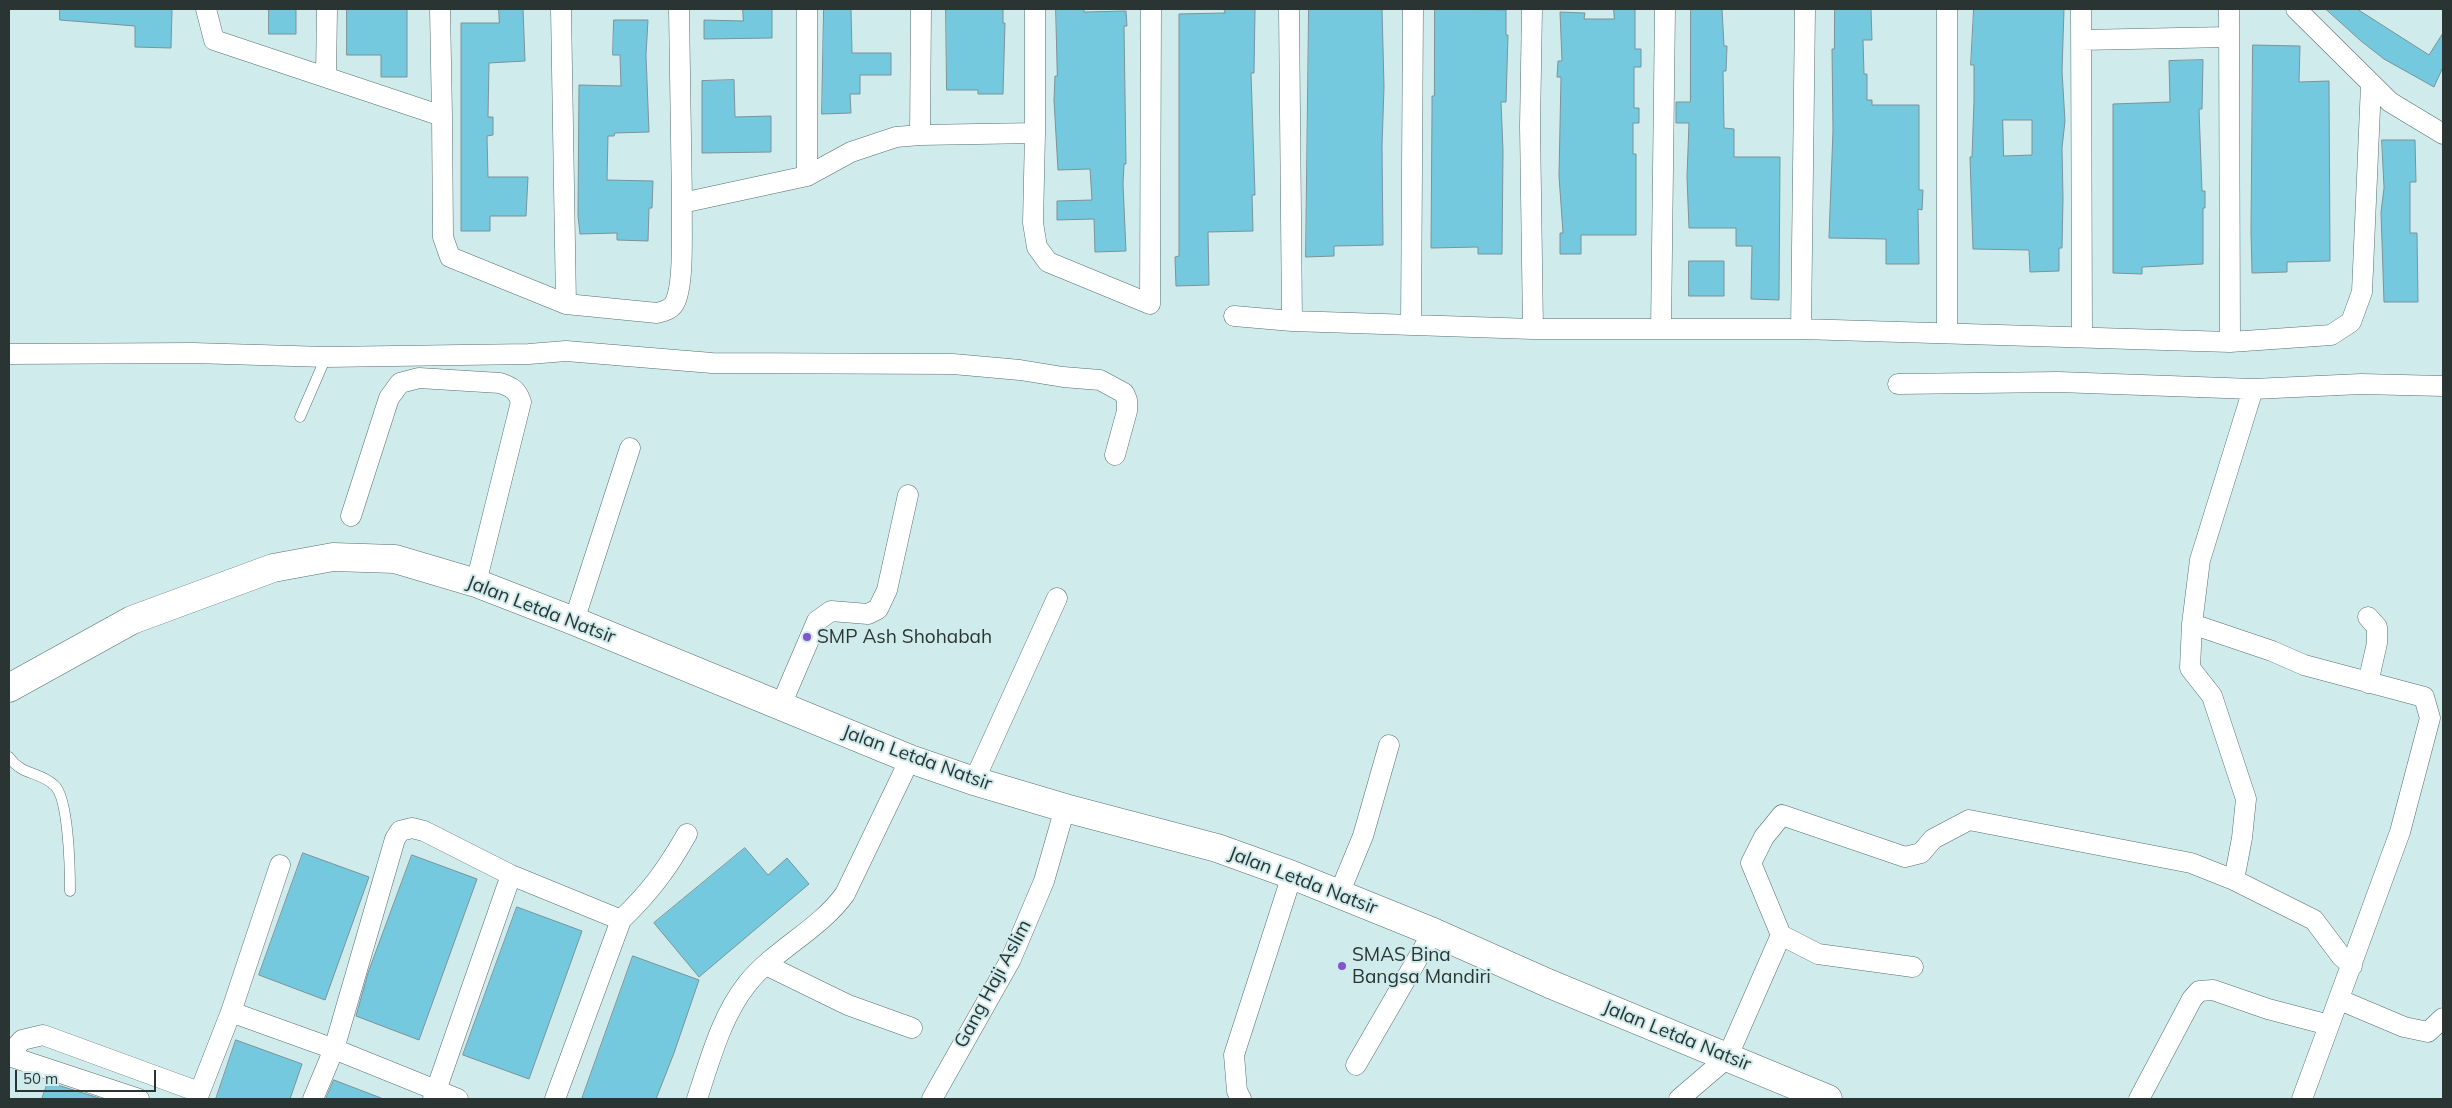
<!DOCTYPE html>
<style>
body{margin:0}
#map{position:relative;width:2452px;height:1108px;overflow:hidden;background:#cfebeb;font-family:Mulish,sans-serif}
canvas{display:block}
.frame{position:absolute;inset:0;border:10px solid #293433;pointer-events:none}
.scale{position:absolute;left:15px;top:1070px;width:141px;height:22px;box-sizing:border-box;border:2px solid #293433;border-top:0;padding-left:6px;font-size:15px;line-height:18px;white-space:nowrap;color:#293433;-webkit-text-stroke:4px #cfebeb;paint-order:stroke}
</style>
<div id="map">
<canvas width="2452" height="1108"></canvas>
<div class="frame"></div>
<div class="scale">50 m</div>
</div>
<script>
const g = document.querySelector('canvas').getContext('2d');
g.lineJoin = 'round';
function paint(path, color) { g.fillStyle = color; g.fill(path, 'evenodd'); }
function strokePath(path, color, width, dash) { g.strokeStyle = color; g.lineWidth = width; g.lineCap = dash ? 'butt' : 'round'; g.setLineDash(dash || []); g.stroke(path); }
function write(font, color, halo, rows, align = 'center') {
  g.font = font + ' Mulish,sans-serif'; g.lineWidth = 4; g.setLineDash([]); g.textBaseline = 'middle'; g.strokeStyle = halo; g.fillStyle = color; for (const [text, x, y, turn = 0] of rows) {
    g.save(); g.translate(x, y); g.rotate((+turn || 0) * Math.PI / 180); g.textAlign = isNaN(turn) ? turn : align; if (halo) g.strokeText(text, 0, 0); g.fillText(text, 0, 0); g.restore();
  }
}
const building = new Path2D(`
 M60,9H172L171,48L135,47V26L60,20Z
 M269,9H296V34H269Z
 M347,9H407V77H381V55H347Z
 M499,9H523L525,61L489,63L488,117H493V135L487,136L488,177H528L526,216H490V231H461V23H499Z
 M743,9H772V38L704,39V20L743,21Z
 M824,9H851L852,53H891V75H860V94H850L851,113L822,114Z
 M946,9H1003V23H1005L1003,94H978V90H947Z
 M1056,9H1084V12L1126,11L1127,26H1124L1126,164H1124L1123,184L1126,251L1095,252L1094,219L1057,220V201L1092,200L1090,169L1058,170L1054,100L1055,76H1057Z
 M1224,9H1255L1254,73H1251L1255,195H1252L1253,231L1208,232L1209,285L1176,286L1175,257L1179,256V14L1225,13Z
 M1309,9H1382L1384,87L1382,146L1383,245L1334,246V256L1306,257Z
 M1435,9L1506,10V35H1508L1506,102H1501L1503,151L1502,254H1478V247L1431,248L1432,112V96H1434Z
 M1614,9H1635V49H1641V67H1634V108H1639V123H1633V154H1636V235H1581V254H1560V233H1563L1559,176L1561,77H1557L1558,61H1562L1560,12L1585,13L1584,19H1614Z
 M1691,9H1722L1724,46H1727L1726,71H1723L1724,128L1734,129V157H1780L1779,300L1751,299L1752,246H1736V228H1689L1687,177L1689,123H1676V102H1690Z
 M1835,9H1871L1872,40H1863L1864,74H1867V100H1872V105H1919V190H1923L1922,210L1918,209L1919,264H1886V239L1829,238L1833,130L1832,49H1834Z
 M1974,9H2064L2062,71L2065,121L2062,148L2063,198L2062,248H2059V271L2030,272L2029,250L1973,249L1970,157H1972L1974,101V65H1971ZM2003,120H2032V155L2004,156Z
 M2326,9H2357L2429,55L2443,33V67L2434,87L2384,59L2361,41Z
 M614,20H648L646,55L649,132L615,133L614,136H608L607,180L653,181L652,208H649L648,241L617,240V233L580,234L578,216L579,85L621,86L620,55H613Z
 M2253,45L2300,46L2299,82L2329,81L2330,261L2287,262V272L2252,273L2251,232Z
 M2203,60L2202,109H2199L2202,191H2205V208H2203V264L2142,267V274L2113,273V104L2170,102L2169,61Z
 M734,80L735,117L771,116V152L702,153V81Z
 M2382,140H2415L2416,182H2410V233H2417L2418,302H2384L2381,212L2384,188Z
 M1689,261H1724V296H1689Z
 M745,848L768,875L787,858L809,884L699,977L654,923Z
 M303,853L369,877L325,1000L259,975Z
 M412,855L477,879L419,1040L356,1016L368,973Z
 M517,907L582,931L529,1079L463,1055Z
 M633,956L699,980L674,1053L656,1099H582Z
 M236,1040L302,1064L290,1099H216Z
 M334,1080L381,1098L380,1099H326Z
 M48,1082L102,1099H42Z`);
paint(building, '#75c9de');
strokePath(building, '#7a9399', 1);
const lane = new Path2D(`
 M300,417L326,357
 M9,757C22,776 39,771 54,785C69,797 70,871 70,891`);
const street = new Path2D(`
 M206,9L214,40L442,116L443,237L450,257L566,304L657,313C664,311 670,310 674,304C685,286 681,226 682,203L807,176L851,152L896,137L920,135L1035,133L1033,223L1037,247L1048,262L1150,304L1151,9
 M440,9L442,116
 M561,9L566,304
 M679,9L682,203
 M1035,9V133
 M1289,9L1292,321
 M1532,9L1530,126L1533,329
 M2081,9L2082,336
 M2229,9L2230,342
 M2296,9L2390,102L2443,134
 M2081,40L2228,37
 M326,77L327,9
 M920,135L921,9
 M807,176V9
 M1234,316L1292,321L1533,329H1801L2230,342L2331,335L2351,322L2362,292L2371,85
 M1411,325L1413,9
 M1661,329L1665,9
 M1801,329L1805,9
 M1947,333V9
 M9,354L193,353L326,357L529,354L566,351L712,363L953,364L1020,370L1063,377L1100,380L1124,393L1127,400V411L1115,455
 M1898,384L2058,382L2253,389L2361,384L2443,386
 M351,516L389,398L400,383L419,378L500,383C512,387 517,390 521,402L476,583
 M2368,617L2377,627V643L2368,683
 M574,621L630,448
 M2192,624L2272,651L2304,665L2424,697L2430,718L2400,832L2302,1099
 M781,705L817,621L831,611L868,614L878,609L887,590L908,495
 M974,781L1057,598
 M2234,880L2242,838L2246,799L2212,696L2190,668L2192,624L2200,560L2253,389
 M1339,894L1363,836L1389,745
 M1781,935L1818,954L1913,967
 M766,965L848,1005L912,1028
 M2340,1000L2404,1027L2428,1032L2443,1018
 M231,1012L334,1049L458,1099
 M9,1055L22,1040L43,1035L199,1092
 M9,1056L139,1099
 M1356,1065L1433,932
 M197,1099L231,1012L280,865
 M313,1099L334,1049L395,839L400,831L412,828L424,831L511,875L621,920
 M433,1099L511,875
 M555,1099L621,920C651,891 667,869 687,834
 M697,1099C710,1060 721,1017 747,984C775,949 819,930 845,894L910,759
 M932,1099L1011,959L1044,881L1065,808
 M1241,1099L1237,1091L1234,1055L1292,875
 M1679,1099L1727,1058L1781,935L1751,863L1764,837L1782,815L1905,857L1921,853L1933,839L1969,820L2191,863L2234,880L2314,920L2341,956L2352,966
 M2139,1099L2192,999L2199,991L2213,990L2268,1009L2329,1025`);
const secondary = new Path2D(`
 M9,688L132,620L273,568L333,557L395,559L476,583L574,621L910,759L974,781L1065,808L1217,848L1292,875L1433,932L1550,984L1828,1099`);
strokePath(lane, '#566f6f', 11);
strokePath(street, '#566f6f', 21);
strokePath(secondary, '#566f6f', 29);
strokePath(lane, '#fff', 10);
strokePath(street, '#fff', 20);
strokePath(secondary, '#fff', 28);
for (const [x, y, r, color] of [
 [807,637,5,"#8254cd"],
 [1342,966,5,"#8254cd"]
]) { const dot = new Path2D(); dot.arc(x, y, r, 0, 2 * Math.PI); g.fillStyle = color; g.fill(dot); strokePath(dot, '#cfebeb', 2); }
write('19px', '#293433', '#cfebeb', [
 ["Jalan Letda Natsir",541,610,21],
 ["Jalan Letda Natsir",917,758,20],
 ["Jalan Letda Natsir",1303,881,21],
 ["Gang Haji Aslim",993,984,-62],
 ["Jalan Letda Natsir",1677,1036,22]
]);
write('19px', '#293433', '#cfebeb', [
 ["SMP Ash Shohabah",817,637],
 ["SMAS Bina",1352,955],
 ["Bangsa Mandiri",1352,977]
], 'left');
</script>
